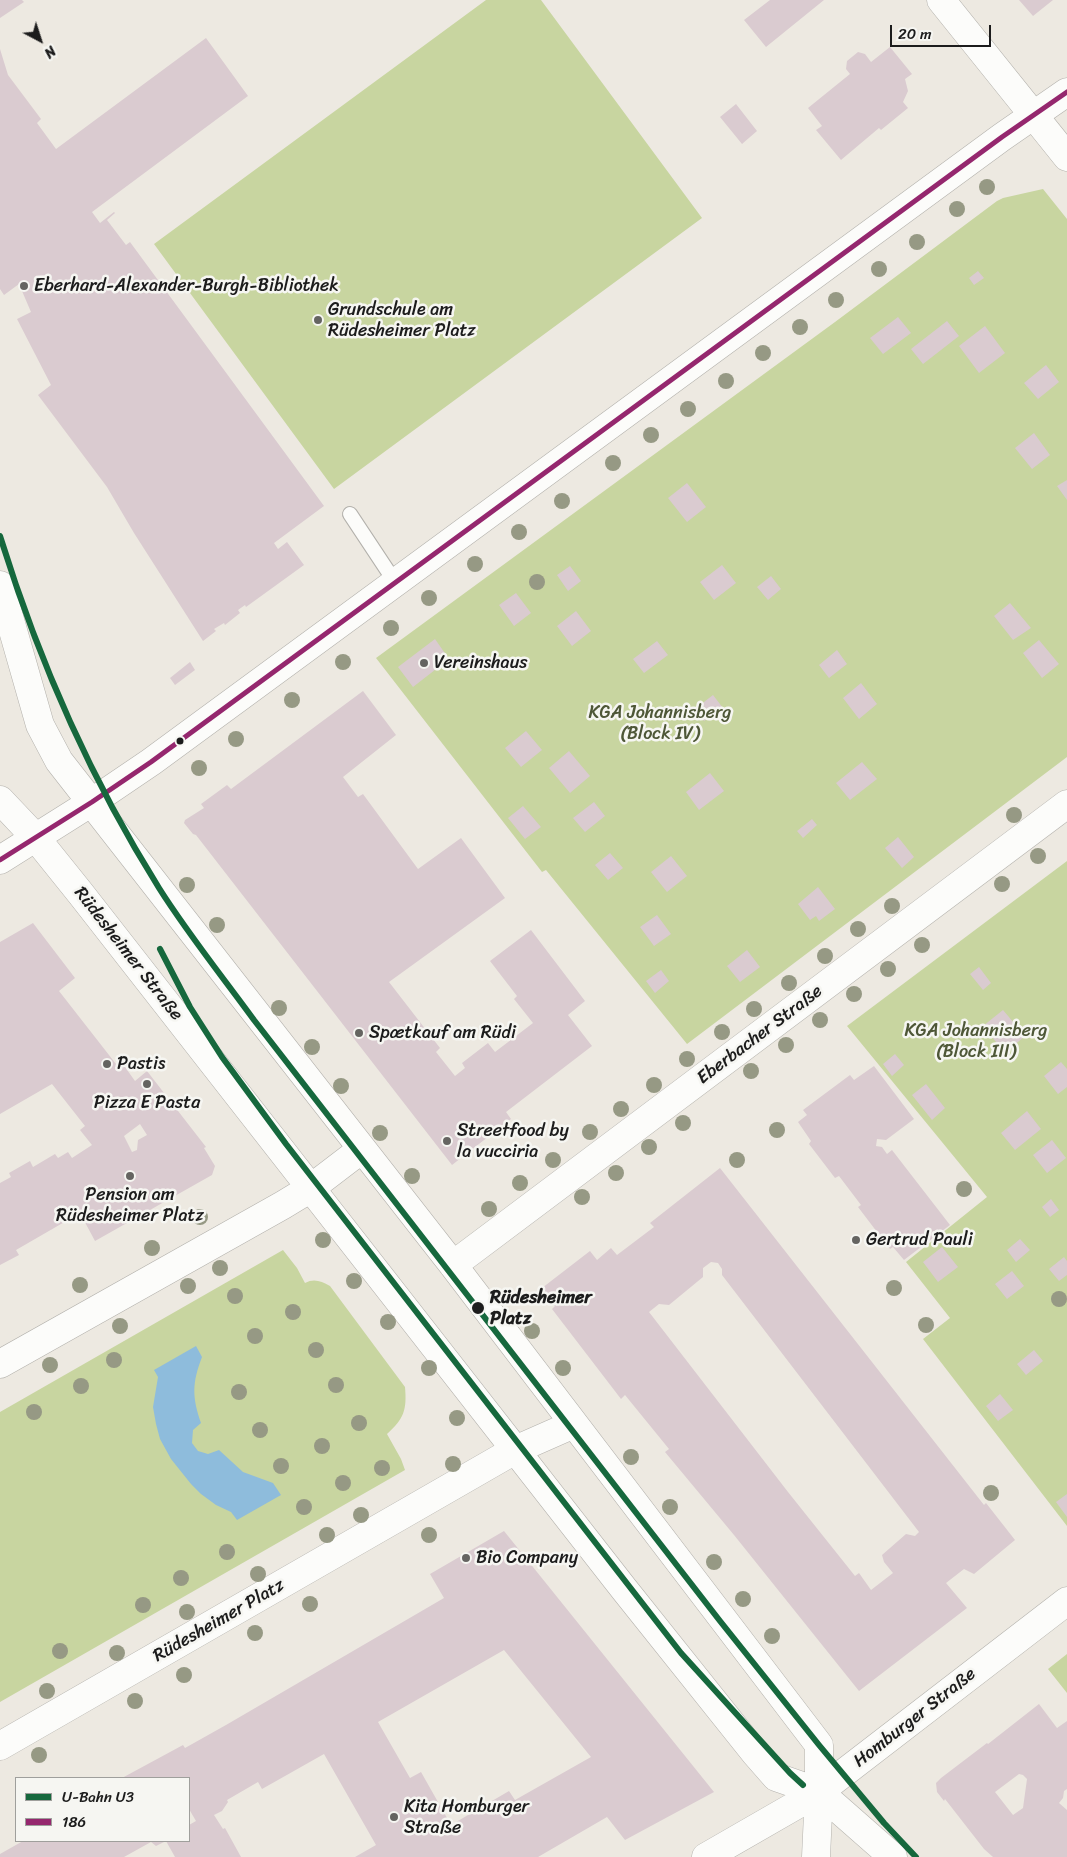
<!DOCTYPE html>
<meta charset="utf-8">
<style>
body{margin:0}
#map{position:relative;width:1067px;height:1857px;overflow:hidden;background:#ede9e1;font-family:Sriracha,sans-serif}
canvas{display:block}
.legend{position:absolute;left:15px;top:1777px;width:175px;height:65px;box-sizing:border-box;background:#f6f6f2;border:1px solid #9f9f9c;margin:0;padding:6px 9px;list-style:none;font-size:15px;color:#1c1c1c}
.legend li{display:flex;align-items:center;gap:10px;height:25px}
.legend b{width:25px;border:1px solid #9f9f9c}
.north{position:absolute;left:15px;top:15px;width:50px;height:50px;-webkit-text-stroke:4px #f6f6f2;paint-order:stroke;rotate:140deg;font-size:14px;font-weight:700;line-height:20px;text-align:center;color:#1c1c1c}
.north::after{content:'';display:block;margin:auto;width:18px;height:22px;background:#1c1c1c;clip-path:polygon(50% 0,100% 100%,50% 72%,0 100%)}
.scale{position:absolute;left:890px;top:25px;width:101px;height:22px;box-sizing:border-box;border:2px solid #1c1c1c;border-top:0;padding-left:6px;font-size:15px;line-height:18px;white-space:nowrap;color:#1c1c1c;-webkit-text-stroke:4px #f6f6f2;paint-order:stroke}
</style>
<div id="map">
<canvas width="1067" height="1857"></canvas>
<ul class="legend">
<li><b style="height:6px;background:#16683d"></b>U-Bahn U3</li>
<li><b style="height:6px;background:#95276e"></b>186</li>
</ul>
<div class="north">N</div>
<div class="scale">20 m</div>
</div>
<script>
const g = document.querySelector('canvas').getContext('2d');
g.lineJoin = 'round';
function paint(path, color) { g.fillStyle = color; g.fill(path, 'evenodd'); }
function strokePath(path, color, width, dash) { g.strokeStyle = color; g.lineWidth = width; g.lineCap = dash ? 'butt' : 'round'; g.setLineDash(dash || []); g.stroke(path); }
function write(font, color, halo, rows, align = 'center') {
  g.font = font + ' Sriracha,sans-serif'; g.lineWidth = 5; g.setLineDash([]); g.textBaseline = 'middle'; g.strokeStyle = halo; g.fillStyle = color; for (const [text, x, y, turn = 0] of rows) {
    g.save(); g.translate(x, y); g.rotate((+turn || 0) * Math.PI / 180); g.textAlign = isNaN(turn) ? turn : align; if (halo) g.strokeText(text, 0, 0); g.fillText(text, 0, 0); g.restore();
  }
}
paint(new Path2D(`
 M486,0H541L702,218L334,489L154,244Z
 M1043,189L1067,219V757L687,1044L546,870L542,872L376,658L835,322L997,201L1003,198Z
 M1067,861V1526L923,1339L950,1318L906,1262L987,1197L847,1026Z
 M283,1250L297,1268L305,1283C314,1278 321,1281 330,1286L405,1387C407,1410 404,1419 387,1434L401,1459L405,1470L0,1702V1412Z
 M1067,1654V1693L1048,1669Z`), '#c8d5a0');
paint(new Path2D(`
 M196,1346L202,1357C192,1383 192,1397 201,1423L193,1430L192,1443L198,1451L208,1454L219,1450L243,1472L273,1483L281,1495L237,1520L231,1512L216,1505L201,1494L191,1484L171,1459L160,1439L156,1424L153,1407L158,1377L154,1370Z`), '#8ebcdc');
paint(new Path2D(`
 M0,0H22L24,2L0,18Z
 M770,0H824L766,47L744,20Z
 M1019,0H1053L1033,16Z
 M206,38L248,96L92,212L100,223L114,212L115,213L107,220L126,245L130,242L324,506L274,543L278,549L287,542L304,565L246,607L245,605L238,610L240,613L225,625L224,623L214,629L216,631L203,641L134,533L107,487L38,395L51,385L17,319L31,312L19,284L4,295L0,289V49L8,75L41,119L37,123L56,149Z
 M890,47L912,74L905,79L908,91L903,102L908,108L881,130L879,128L841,160L816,130L822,126L808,108L850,74L846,69L847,61L858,52L865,54L871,62Z
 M736,104L757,131L742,144L720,117Z
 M978,271L984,278L974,285L969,278Z
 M898,317L911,333L883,354L870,338Z
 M947,321L959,336L923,364L911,349Z
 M985,326L1005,353L979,373L959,346Z
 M1046,365L1059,382L1038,399L1024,383Z
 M1034,433L1050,455L1032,469L1015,448Z
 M1067,480V500L1057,486Z
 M687,483L706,507L687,522L668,498Z
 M722,565L736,583L714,600L700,582Z
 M570,566L581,581L568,591L557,575Z
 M771,576L781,589L768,600L757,587Z
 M516,593L531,613L514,626L499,605Z
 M1010,603L1031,628L1013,640L994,616Z
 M576,611L591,631L572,646L557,626Z
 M435,639L449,659L413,687L398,667Z
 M1039,640L1059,664L1042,678L1023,653Z
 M657,641L668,655L644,673L633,659Z
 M837,650L847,664L829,678L819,665Z
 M190,662L195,670L175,685L170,678Z
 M861,683L877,704L859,719L843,698Z
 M363,691L396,735L343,777L358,797L363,794L418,869L461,838L505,898L389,982L440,1048L436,1052L455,1076L465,1068L462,1063L488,1043L495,1052L533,1023L514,999L517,996L490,961L531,930L585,1001L568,1015L592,1046L506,1112L511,1119L452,1165L196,835L193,834L184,823L185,820L204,808L201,804L227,785L231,789Z
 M713,695L723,708L704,721L695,709Z
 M526,731L542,750L521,767L505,748Z
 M569,751L590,776L570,793L549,768Z
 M862,762L877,779L850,800L836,783Z
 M710,773L724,791L699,810L686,792Z
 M594,802L605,816L585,832L573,818Z
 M523,806L541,827L525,839L508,818Z
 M812,819L817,825L803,838L797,831Z
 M898,837L914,857L902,868L885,848Z
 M610,853L623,868L608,880L595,865Z
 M671,856L687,876L667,892L651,872Z
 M818,887L835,909L819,921L816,916L810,920L798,904Z
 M657,915L671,934L654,946L640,927Z
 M33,923L75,978L59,991L116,1064L120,1060L135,1081L147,1071L206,1147L204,1148L215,1166L212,1175L95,1241L80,1213L16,1250L19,1255L0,1265V1183L11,1177L9,1173L30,1161L33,1167L55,1154L58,1158L68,1152L72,1158L92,1145L80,1130L85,1126L52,1084L0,1114V942ZM140,1124L147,1135L138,1140L137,1150L132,1152L124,1136Z
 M747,950L760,967L740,982L727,966Z
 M979,967L991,983L983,990L970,974Z
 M661,970L669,981L655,993L646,981Z
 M1003,1010L1025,1036L1005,1053L983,1026Z
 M895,1054L904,1065L892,1076L883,1064Z
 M1061,1062L1067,1069V1087L1058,1094L1044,1076Z
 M874,1066L914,1119L886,1140L877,1139L876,1146L882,1147L887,1154L892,1150L950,1225L904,1260L893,1247L890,1249L858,1207L861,1205L839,1176L835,1178L809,1144L811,1141L798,1122L807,1115L803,1110L850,1075L854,1080Z
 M926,1084L945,1108L932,1120L912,1095Z
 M1027,1111L1041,1129L1015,1150L1001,1133Z
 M1052,1140L1066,1158L1047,1173L1033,1155Z
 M720,1168L984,1505L986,1503L1015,1540L974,1574L964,1569L946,1583L967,1608L859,1691L734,1535L665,1452L669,1449L625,1395L621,1399L552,1309L555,1306L542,1288L590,1251L597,1260L611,1248L617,1255L654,1227L650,1223ZM711,1262L718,1263L722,1269V1275L919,1532L915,1536L906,1534L882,1555L884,1562L893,1573L871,1590L859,1573L855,1576L788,1492L649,1312L659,1304L669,1305L703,1277V1268Z
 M1051,1199L1059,1210L1050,1217L1042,1207Z
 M1020,1239L1030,1250L1016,1262L1007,1250Z
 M942,1247L958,1267L938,1282L923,1262Z
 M1064,1257L1067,1261V1275L1059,1281L1049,1269Z
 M1012,1271L1024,1286L1007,1299L995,1284Z
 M1034,1350L1043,1361L1026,1375L1017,1364Z
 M1000,1394L1013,1410L998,1421L986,1406Z
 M1067,1494V1517L1056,1502Z
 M504,1531L714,1792L625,1840L607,1817L538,1857H355L376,1845L324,1754L262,1789L258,1782L227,1800L228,1802L222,1811L214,1815L223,1829L225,1828L241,1857H175L166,1841L156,1846L151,1842L124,1857H0V1854L23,1841H189V1825L196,1821L189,1809V1778H122L183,1745L185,1748L226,1725L444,1598L430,1574ZM504,1650L591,1757L515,1800L509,1791L451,1825L421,1772L410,1778L378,1722Z
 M1039,1704L1057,1728L1067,1721V1789L1064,1791L1063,1798L1059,1803L1067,1810V1857H993L984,1849L945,1799L944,1801L937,1792L936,1783L941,1778L987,1743L988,1744ZM1019,1774L1023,1775L1027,1779L1023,1808L1013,1815L995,1792Z`), '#dacbd0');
const service = new Path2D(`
 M350,514L395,582`);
const minor = new Path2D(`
 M941,0L1067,157
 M0,585L40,725L59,761L453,1265L819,1745V1792L816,1857
 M0,800L36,838L81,894L624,1589L755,1753L776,1777L819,1792L893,1857
 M453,1265L1067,804
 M0,1364L283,1205L311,1188L362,1149
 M0,1746L515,1450L574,1424
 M706,1857L819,1792L1067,1601`);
const tertiary = new Path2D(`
 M0,860L92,802L151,762L1002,137L1067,92`);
strokePath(service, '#b3b1ac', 16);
strokePath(minor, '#b3b1ac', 29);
strokePath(tertiary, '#b3b1ac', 29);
strokePath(service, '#fcfcfa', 14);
strokePath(minor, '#fcfcfa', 28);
strokePath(tertiary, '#fcfcfa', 28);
strokePath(new Path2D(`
 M0,860L92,802L151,762L1002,137L1067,92`), '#95276e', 5);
strokePath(new Path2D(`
 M0,536C38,659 90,778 159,888C188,934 222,976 254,1020L720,1621L819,1745L884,1823L916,1857
 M160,949L190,1007L222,1057L286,1144L681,1653L790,1773L803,1785`), '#16683d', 6);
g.fillStyle = '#969984';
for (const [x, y] of [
 [987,187],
 [957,209],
 [917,242],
 [879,269],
 [836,300],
 [800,327],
 [763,353],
 [726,381],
 [688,409],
 [651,435],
 [613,463],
 [562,501],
 [519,532],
 [475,564],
 [537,582],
 [429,598],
 [391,628],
 [343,662],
 [292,700],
 [236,739],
 [199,768],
 [1014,815],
 [1038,856],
 [1002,884],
 [187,885],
 [892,906],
 [217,925],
 [858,929],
 [922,945],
 [825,956],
 [888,969],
 [789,983],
 [854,994],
 [279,1008],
 [754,1009],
 [820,1020],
 [722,1032],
 [786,1045],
 [312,1047],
 [687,1059],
 [751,1071],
 [654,1085],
 [341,1086],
 [621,1109],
 [683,1123],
 [777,1130],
 [590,1132],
 [380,1133],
 [649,1147],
 [553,1160],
 [737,1160],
 [616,1173],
 [412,1176],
 [520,1183],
 [964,1189],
 [582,1197],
 [489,1209],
 [200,1217],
 [323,1240],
 [152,1248],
 [220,1268],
 [354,1281],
 [80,1285],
 [188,1286],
 [894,1288],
 [235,1296],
 [1059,1299],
 [293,1312],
 [388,1322],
 [926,1325],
 [120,1326],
 [532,1331],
 [255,1336],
 [316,1350],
 [114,1360],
 [50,1365],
 [429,1368],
 [563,1368],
 [336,1385],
 [81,1386],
 [239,1392],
 [34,1412],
 [457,1418],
 [359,1423],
 [260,1430],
 [322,1446],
 [631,1457],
 [453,1464],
 [281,1466],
 [382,1468],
 [343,1483],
 [991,1493],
 [304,1507],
 [670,1507],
 [361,1515],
 [327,1535],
 [429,1535],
 [227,1552],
 [714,1562],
 [258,1574],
 [181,1578],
 [743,1599],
 [310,1604],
 [143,1605],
 [187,1612],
 [255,1633],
 [772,1636],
 [60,1651],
 [117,1653],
 [184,1675],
 [47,1691],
 [135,1701],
 [39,1755]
]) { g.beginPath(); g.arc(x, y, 8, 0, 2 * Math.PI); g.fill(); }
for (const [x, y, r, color] of [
 [24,286,5,"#656461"],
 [318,320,5,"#656461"],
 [424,663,5,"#656461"],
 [180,741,4.5,"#1c1c1c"],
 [359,1033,5,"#656461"],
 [107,1064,5,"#656461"],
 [147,1084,5,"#656461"],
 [447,1141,5,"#656461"],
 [130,1176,5,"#656461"],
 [856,1240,5,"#656461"],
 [478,1308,7,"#1c1c1c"],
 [466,1558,5,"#656461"],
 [394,1817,5,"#656461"]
]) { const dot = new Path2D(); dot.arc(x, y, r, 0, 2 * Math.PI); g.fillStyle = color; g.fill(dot); strokePath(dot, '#f6f6f2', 2); }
write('18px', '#1c1c1c', '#f6f6f2', [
 ["Eberhard-Alexander-Burgh-Bibliothek",34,286],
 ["Grundschule am",328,310],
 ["Rüdesheimer Platz",328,331],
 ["Vereinshaus",434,663],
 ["Spætkauf am Rüdi",369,1033],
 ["Pastis",117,1064],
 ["Pizza E Pasta",147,1103,"center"],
 ["Streetfood by",457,1131],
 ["la vucciria",457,1152],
 ["Pension am",130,1195,"center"],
 ["Rüdesheimer Platz",130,1216,"center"],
 ["Gertrud Pauli",866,1240],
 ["Bio Company",476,1558],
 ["Kita Homburger",404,1807],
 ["Straße",404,1828]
], 'left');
write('18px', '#4e5737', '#f6f6f2', [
 ["KGA Johannisberg",660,713],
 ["(Block IV)",660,734],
 ["KGA Johannisberg",976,1031],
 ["(Block III)",976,1052]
]);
write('18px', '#1c1c1c', '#f6f6f2', [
 ["Rüdesheimer Straße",128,954,52],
 ["Eberbacher Straße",760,1035,-37],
 ["Rüdesheimer Platz",219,1621,-30],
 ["Homburger Straße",915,1718,-38]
]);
write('bold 18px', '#1c1c1c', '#f6f6f2', [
 ["Rüdesheimer",490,1298],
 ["Platz",490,1319]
], 'left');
</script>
